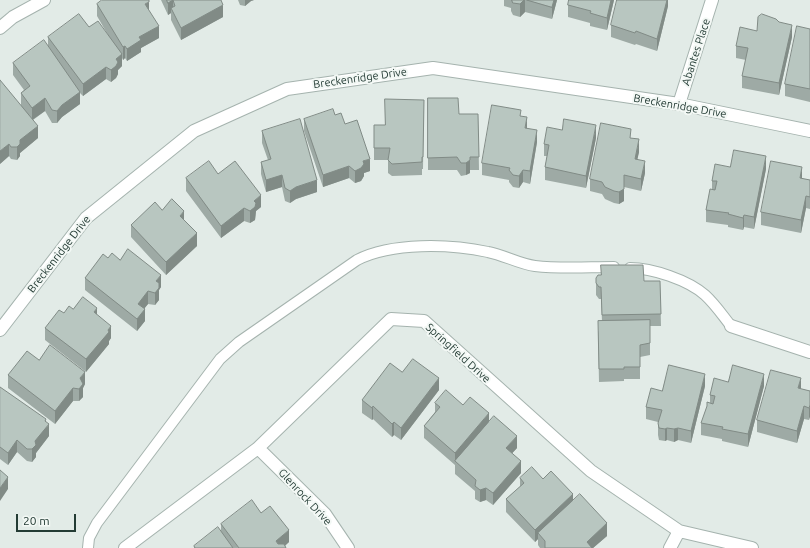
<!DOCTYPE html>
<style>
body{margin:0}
#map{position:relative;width:810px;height:548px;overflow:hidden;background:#e2ebe7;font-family:Ubuntu,sans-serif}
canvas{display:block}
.scale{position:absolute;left:16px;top:514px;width:60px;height:18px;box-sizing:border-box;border:2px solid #233b34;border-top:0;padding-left:5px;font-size:12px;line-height:14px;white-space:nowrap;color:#233b34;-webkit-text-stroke:3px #f3f8f5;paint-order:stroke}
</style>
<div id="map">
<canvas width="810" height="548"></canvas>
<div class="scale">20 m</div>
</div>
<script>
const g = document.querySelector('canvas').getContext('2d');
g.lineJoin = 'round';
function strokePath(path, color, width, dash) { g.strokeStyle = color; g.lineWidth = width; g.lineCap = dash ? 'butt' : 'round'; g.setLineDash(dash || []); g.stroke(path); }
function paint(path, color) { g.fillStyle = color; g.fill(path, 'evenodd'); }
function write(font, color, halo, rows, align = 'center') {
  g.font = font + ' Ubuntu,sans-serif'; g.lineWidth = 4; g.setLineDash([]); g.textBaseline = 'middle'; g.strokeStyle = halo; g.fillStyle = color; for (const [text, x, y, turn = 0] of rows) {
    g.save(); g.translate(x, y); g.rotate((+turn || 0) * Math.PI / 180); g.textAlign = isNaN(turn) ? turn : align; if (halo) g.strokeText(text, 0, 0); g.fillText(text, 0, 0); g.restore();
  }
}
const lane = new Path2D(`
 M630,268C652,268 688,280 705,295C715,304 723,316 731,326
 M88,548L89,538L97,523L220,359L239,342L357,260C392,242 450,244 488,252C504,255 519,264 535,266C560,269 588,267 614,267`);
const street = new Path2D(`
 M0,28L13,17L44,0
 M679,104L712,0
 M731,326L810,352
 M0,330L86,218L194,131L287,89L433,68L679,104L810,131
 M258,448L325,514L348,548
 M125,548L258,448L391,319L424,321L591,471L679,531L752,548
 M670,548L679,531`);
strokePath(lane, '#a5b3ae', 12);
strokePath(street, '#a5b3ae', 14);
strokePath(lane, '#fff', 10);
strokePath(street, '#fff', 12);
paint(new Path2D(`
 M161,0H221L223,17L181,40L171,20V13L168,15Z
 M238,0H254L251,1L245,6L240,5Z
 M504,0H557L552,19L525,12L520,17L513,15L511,11V8L504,6Z
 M569,0H614L607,30L590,26V23L568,17V5Z
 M668,0V6L657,51L636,44L635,45L611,37V25Z
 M97,4L149,11L159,38L141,48V52L127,61L125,58L123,60L122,58V66L118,70V74L116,78L111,82L106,79L83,96L80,93V104L62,117L57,123H52L45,111L33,120L38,138L20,153V156L17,160L11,159L9,156L0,164L21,105V93L24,90L13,75V63L48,46V37L89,27L108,35L97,16Z
 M810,29V102L785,96V84Z
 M757,31L792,37L779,95L742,88V76L746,60L736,58V46Z
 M428,98L459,114H478L479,170H470V173L466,175L461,176L457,170H428Z
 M424,100L423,169H422V175L392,176L388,173V160H374V125H385Z
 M304,119L345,124L370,171L364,173V176L361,181L355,183L349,178L323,187L304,131Z
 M527,128L537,142L530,184L523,182L519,188L513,187L509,182V180L482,175V163Z
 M262,131L317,192L296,199L290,203L285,201L282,187L266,192L261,174V162L268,160L262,143Z
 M596,138L586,188L545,180V167L547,156H544V144Z
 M631,138L639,152L637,159L645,173L641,191L624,187V201L619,204L614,203L605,199L602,194L590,191V179Z
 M730,167L766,169L754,229L744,227L743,230L728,227V225L706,222V210L712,190V181Z
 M218,174L261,207L256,211L255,220L250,223L244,221L221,238L186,191V178Z
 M802,179L810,180V209L806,208L801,233L761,225V212Z
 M162,210L184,220L197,246L166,275L131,237V225Z
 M108,258L120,260L161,287L159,290V300L155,305L148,304L144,309L145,321L137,331L85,290V278Z
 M596,278L644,281H660L661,326H650V355L640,357V379H624V381L599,382L598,333L602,321L601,299H599L596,295Z
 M73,309L97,315L111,338L109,341V344L86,372L45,340V328L64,313Z
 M39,360L85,384L83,388V397L79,401H73L55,424L8,388V375Z
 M402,372L439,390L401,440L394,435L392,437L373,419L372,420L362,413V400Z
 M728,382L764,386L748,447L722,441V439L701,435V423L707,408V402L710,403V395Z
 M705,386L691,443L678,440L674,442L667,440L665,441L659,440L658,435V422L646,419V407L662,391Z
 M0,387L46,421L49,436L36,453V457L32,462L27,461L17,452L8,465L0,459Z
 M801,389L810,391L809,420L804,419L797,443L757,432V420Z
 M435,403L463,405L489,422L517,448L512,453L521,473L493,505L486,500L480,502L475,499V491L455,474V465L424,438V426L435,412Z
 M520,478L543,479L573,501L607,536L593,548H540L538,545V539L535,542L506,512V499L520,487Z
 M261,513L289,542L285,546L286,548H194V546L221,532V524Z`), '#9eaaa5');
paint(new Path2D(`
 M173,0V11L171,8V13L168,15V3Z
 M245,0H254L251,1L245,6Z
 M524,0H525V12L520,17V4Z
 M554,0H557L552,19V7Z
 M611,0H614L607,30V18Z
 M667,0H668V6L657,51V39Z
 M149,2V14L145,4Z
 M223,5V17L181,40V28Z
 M792,25V37L779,95V83Z
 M159,26V38L141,48V52L127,61V49L139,37Z
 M125,46V58L123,60V47Z
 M122,54V66L118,70V74L116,78L111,82V70L116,59Z
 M106,67V79L83,96V84Z
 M80,92V104L62,117L57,123V111L62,105Z
 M45,98V111L32,120V108Z
 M527,117V129L525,128Z
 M596,125V138L586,188V176Z
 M38,126V138L20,153V156L17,160V147L20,140Z
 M537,130V142L530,184V171Z
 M639,139V152L635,171V159Z
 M9,144V156L0,164V151Z
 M766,156V169L754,229V217Z
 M370,159V171L364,173V176L361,181L355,183V171L363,161Z
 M470,160V173L466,175V163Z
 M645,161V173L641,191V179Z
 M349,166V178L323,187V175Z
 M802,167V179L800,178Z
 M523,170V182L519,188V176Z
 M282,175V187L266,192V180Z
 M624,175V201L619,204V192Z
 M317,180V192L296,199L290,203V191L296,187Z
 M261,195V207L256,211L255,220L250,223V211L254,201Z
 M806,196V208L801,233V220Z
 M244,208V221L221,238V226Z
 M184,211V224L180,216Z
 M744,215V227L743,230V218Z
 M197,233V246L166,275V262Z
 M161,275V287L159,290V300L155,305V293L156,281Z
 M148,291V304L138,316V304Z
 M97,308V320L94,312Z
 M145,309V321L137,331V319Z
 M111,326V338L109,341V344L86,372V359Z
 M85,372V384L83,388V397L79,401V389L80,378Z
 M705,374V386L691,443V431Z
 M764,374V386L748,447V434Z
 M439,378V390L401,440V428Z
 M801,378V390L798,388Z
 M73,388V401L55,424V411Z
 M810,405V417L809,420V408Z
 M373,406V419L372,420V408Z
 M804,406V419L797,443V431Z
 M489,413V425L455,461V453Z
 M46,419V428L49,424V436L36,453V457L32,462V449L35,441Z
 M394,422V435L392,437V424Z
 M667,428V440L665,441V429Z
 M678,428V440L674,442V429Z
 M517,436V448L506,460V448Z
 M17,440V452L8,465V453Z
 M521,461V473L493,505V493Z
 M8,477V489L0,501V488Z
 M486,488V500L480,502V490Z
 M573,494V506L538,533V539L535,542V530Z
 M607,523V536L593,548H587V542Z
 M289,530V542L282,548L276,541Z`), '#818b86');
const building = new Path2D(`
 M102,0H149V2L145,4L159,26L139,37L141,40L127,49L125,46L123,47L97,4Z
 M167,0H221L223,5L181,28L171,8L175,6L173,0L168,3Z
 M512,0H524L520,4L513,3Z
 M527,0H554L552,7Z
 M569,0H611L607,18L590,13L591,11L568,5Z
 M617,0H667L657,39L636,31L635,33L611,25Z
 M79,14L89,27L98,21L122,54L116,59L118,62L116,66L111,70L106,67L83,84L48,37Z
 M762,14L776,19L779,22L792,25L779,83L742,76L748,48L736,46L740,27L757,31L758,17Z
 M797,26L810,29V89L785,84Z
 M44,40L80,92L62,105L57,111L52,110L45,98L32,108L21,93L30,86L13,63Z
 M0,80L38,126L20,140V144L17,147H11L9,144L0,151Z
 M428,98H458L459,114H478L479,157H470V160L466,163H461L457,157L428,158Z
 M385,99L424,100L423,157H422V162L392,164L388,160L390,148H374V125H385Z
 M492,105L521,110L520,116L527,117L525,128L537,130L530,171L523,170L519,176L513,175L509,170L510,168L482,163Z
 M333,109L335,115L341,113L345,124L357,120L370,159L363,161L364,164L361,168L355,171L349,166L323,175L304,119Z
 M300,119L317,180L296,187L290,191L285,188L282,175L266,180L261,162L271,159L262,131Z
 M564,119L596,125L586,176L545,167L549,145L544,144L547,127L562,130Z
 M601,123L631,129L630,138L639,139L635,159L645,161L641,179L624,175V189L619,192L614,191L605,187L602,182L590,179Z
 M734,150L766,156L754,217L744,215L743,218L728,214L729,213L706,210L710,189L715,190L717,181H712L715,164L730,167Z
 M209,161L218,174L235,161L261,195L254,201L256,203L255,207L250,211L244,208L221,226L186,178Z
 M771,161L802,167L800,178L810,180V197L806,196L801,220L761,212Z
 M172,199L184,211L180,216L197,233L166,262L131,225L155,202L162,210Z
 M128,249L161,275L156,281L159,283V288L155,293L148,291L138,304L145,309L137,319L85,278L103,254L108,258L112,253L120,260Z
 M601,265H643L644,281H660L661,314L602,315L601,287H599L596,283V278L598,275H601Z
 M83,297L97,308L94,312L111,326L108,330L109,332L86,359L45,328L59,310L64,313L69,306L73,309Z
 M650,320V343L640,345V367H624V369H599L598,321Z
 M50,345L85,372L80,378L83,384L79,389L73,388L55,411L8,375L27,351L39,360Z
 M413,359L439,378L401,428L394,422L392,424L373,406L372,408L362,400L390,363L402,372Z
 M669,365L705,374L691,431L678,428L674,429L667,428L665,429L659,428L658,423L662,410L646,407L651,388L662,391Z
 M733,365L764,374L748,434L722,429L723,427L701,423L707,406V402L713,404L715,396L710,395L714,378L728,382Z
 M771,370L801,378L798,388L810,391V405L809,408L804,406L797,431L757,420Z
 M0,387L46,419L45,421L49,424L35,441L36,445L32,449H27L17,440L8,453L0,447Z
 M446,390L463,405L470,397L489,413L455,453L424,426L440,407L435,403Z
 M494,416L517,436L506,448L521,461L493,493L486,488L480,490L475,486L476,480L455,461Z
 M532,467L543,479L551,471L573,494L535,530L506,499L524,483L520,478Z
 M0,470L8,477L0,488Z
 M580,494L607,523L587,542L592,548H545V541L538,533Z
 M252,500L261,513L270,506L289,530L276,541L278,544H284L286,548H239L221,524Z
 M218,527L233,548H195L194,546Z`);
paint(building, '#b8c6c0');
strokePath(building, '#818b86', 1);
write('11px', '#233b34', '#f3f8f5', [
 ["Abantes Place",696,52,-72],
 ["Breckenridge Drive",360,78,-8],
 ["Breckenridge Drive",680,106,10],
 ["Breckenridge Drive",59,254,-52],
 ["Springfield Drive",458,353,42],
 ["Glenrock Drive",305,497,47]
]);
</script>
